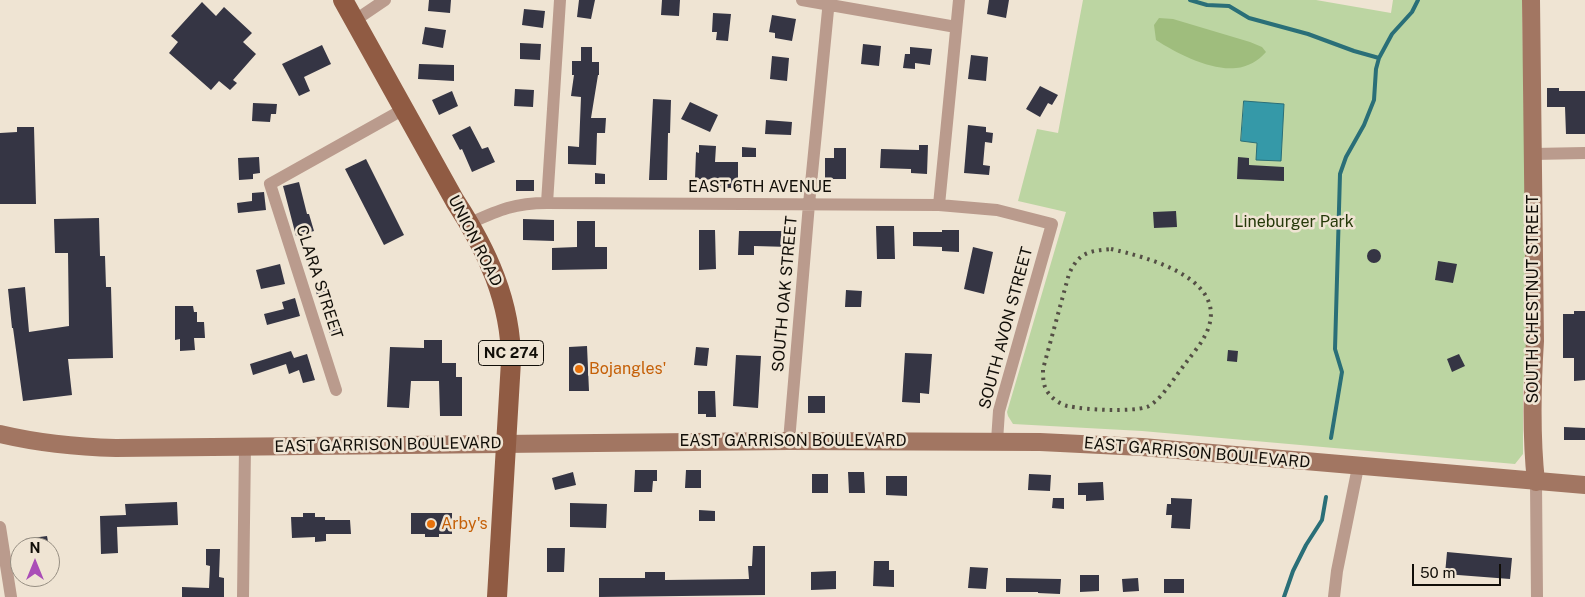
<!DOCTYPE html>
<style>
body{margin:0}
#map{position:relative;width:1585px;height:597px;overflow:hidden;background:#efe4d3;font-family:"Public Sans",sans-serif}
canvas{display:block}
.north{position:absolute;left:10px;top:537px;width:50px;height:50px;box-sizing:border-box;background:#efe4d3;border:1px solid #968e82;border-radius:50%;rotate:0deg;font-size:14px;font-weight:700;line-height:20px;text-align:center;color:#110e08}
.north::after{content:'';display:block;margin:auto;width:18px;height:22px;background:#aa4db7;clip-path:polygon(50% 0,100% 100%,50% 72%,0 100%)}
.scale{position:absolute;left:1412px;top:564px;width:89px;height:22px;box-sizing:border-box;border:2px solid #110e08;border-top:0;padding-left:6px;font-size:15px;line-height:18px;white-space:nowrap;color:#110e08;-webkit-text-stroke:4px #efe4d3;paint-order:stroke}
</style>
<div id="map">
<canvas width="1585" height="597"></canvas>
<div class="north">N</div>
<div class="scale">50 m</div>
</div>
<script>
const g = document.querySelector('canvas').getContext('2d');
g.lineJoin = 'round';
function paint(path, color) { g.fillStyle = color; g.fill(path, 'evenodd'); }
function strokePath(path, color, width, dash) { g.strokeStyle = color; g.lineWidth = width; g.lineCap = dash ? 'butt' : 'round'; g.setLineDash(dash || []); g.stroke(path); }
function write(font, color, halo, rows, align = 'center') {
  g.font = font + ' "Public Sans",sans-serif'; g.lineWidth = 5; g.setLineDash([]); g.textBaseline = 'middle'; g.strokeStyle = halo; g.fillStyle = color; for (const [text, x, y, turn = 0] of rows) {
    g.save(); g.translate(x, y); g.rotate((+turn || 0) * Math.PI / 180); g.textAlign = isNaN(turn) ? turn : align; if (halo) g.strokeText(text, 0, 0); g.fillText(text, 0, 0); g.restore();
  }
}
paint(new Path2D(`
 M1083,0H1316L1391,13L1393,0H1522L1528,346L1523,388V454L1515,464L1142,431L1013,424L1008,416L1007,412L1066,212L1018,201L1037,129L1058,133Z`), '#bcd5a2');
paint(new Path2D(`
 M1159,18L1173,19L1250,42L1262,47L1266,52C1258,61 1248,67 1236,68C1211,71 1176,53 1156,40L1154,25Z`), '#9fbd7d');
const water = new Path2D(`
 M1244,101L1284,104L1281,161L1256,160L1257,143L1241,141Z`);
paint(water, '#3599a8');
strokePath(water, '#2a6f78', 1);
strokePath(new Path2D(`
 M1190,0L1207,5L1229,6L1249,18L1308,34L1354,51L1379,58
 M1331,438L1342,372L1335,349L1340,174L1346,157L1364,125L1374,100L1376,69L1379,58L1392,34L1412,12L1418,0
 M1284,597L1293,571L1306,545L1322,520L1326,497`), '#2a6f78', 4);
paint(new Path2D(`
 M429,0H451L450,13L428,11Z
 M579,0H595L591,19L577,17Z
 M662,0H680L679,16L661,15Z
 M989,0H1009L1006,18L987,14Z
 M202,2L216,16L224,7L252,33L243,42L256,54L233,80L237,83L230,90L219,81L211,90L169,53L178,42L171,36Z
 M524,9L545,11L543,28L522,25Z
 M713,13L731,14L728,41L716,40L717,32H712Z
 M772,15L796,19L792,41L775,38V33L769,32Z
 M425,27L446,30L443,48L422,44Z
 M520,43L541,44L540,60L520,59Z
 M863,44L881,46L879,66L861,64Z
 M322,45L331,64L304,77L310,91L299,96L282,64Z
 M581,47H592V62H599V75H598L591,118H606L605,133H597L596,165L568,164V146L579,147L581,97L571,96L574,75H572V61H581Z
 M910,47L932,49L930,65L915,63V69L903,68L905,54H910Z
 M971,55L988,57L986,81L968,79Z
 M772,56L789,58L787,81L770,79Z
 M419,64L454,65V81L418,79Z
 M1040,86L1058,95L1052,105L1048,103L1040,117L1026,109Z
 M1547,88H1559V91H1585V134H1566L1565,107H1547Z
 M515,89L534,90L533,107L514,106Z
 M452,91L458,106L439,115L432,100Z
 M653,99L671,100L670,133H668L667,180H649Z
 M690,102L718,115L710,132L681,119Z
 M253,103L277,104L276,114H271L270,122L252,121Z
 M766,120L792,122L791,135L765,134Z
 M968,125L986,127V132L993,133L992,143L985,142L983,165L990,166L989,175L964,173Z
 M470,126L482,149L488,147L495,162L472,172L462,149L460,150L452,135Z
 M17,127H34L36,204H0V133L17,132Z
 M699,145L716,146L715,162H738V188H720L721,180L695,179L696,152L699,153Z
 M919,145H928L927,174L911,173V169L880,168L881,149L919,150Z
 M742,147L756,148V157H742Z
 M834,148H846V179H825V158H834Z
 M259,157L260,173L253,174V179L239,180L238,158Z
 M1238,157L1249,158V165L1284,167V181L1237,179Z
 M366,159L404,235L384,245L345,169Z
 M595,173L605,174V184H595Z
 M516,180H534V191H516Z
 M299,182L307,214H309L314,231L296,236L283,186Z
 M264,192L266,210L238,213L237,203L252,201V193Z
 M1176,211L1177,227L1154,228L1153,212Z
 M99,218L100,256H105L106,287H111L113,358L68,359L72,395L23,401L13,328H12L8,289L25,287L29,332L69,326L68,253H55L54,219Z
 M523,219L554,220V241L523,240Z
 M577,221H595V247H607V269L552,270V248L577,247Z
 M876,226H894L895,259H877Z
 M699,230H715L716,269L699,270Z
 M942,230H959V252L942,251V247L913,246V232H942Z
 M739,231H790V247L754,246V255H738Z
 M973,247L993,252L984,294L964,289Z
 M1367 256a7 7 0 1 1 14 0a7 7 0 1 1-14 0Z
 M1438,261L1457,264L1453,283L1435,280Z
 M280,264L285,284L261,289L256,270Z
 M323,286L327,297L318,299L315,288Z
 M846,290L862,291L861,307H845Z
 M295,298L300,316L267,325L264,314L284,309L282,302Z
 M175,306H193L194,312H197V322H204L205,338H194L195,350L180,351V339L175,340Z
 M1574,311H1585V380L1574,381V358H1563V314H1574Z
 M338,324L341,333L330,336L328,326Z
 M424,340H442V363H456V377H462V416H440L439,381H411L409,408L387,407L390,347L424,348Z
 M587,346L589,391H569V347Z
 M696,347L709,348L707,366L694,365Z
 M1228,350L1238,351L1237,362L1227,361Z
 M291,351L294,358L307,354L315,380L303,383L299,370L289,374L286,364L253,375L250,364Z
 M905,353L932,354L929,394L920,393V403L902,402Z
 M1459,354L1465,366L1452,372L1447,359Z
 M736,355L761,356L758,408L733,406Z
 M698,391H715L716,417H706V414H698Z
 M808,396H825V413H808Z
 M1564,427L1585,428V440H1564Z
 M635,470H657V481H653L652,492H634Z
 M686,470H701V488H685Z
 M573,472L576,485L555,490L552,478Z
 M848,472H864L865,493H849Z
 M812,474H828V493H812Z
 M1029,474L1051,475L1050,491L1028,490Z
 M886,476H907V496L886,495Z
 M1103,482L1104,500L1086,501V495H1078V483Z
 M1053,498H1064V509L1052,508Z
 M1171,498L1192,499L1190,529L1171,528L1172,515H1166L1167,504H1171Z
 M177,502L178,525L117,527L118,553L101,554L100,516L126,515L125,504Z
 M570,503L607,504L606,528L570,527Z
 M699,510L715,511V521H699Z
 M303,513H315V517H325V520H350L351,534H326V541L315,542V537L292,538L291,517H303Z
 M411,513H452V534H439V537H425V534H411Z
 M47,536L49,547H26L25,539Z
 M753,546H765V595L599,597V578H645V572H665V580L749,579L748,566H752Z
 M547,548H565L564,572H547Z
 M206,549H220L219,577L224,578V597H182V587L209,588L210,566L206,565Z
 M1447,552L1512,558L1510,579L1445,574Z
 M874,561H889V570H894V587L873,586Z
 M970,567L988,568L986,589L968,588Z
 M836,571V589L811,590V572Z
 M1080,575H1099V591L1080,592Z
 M1006,578L1061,579L1060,594L1038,593V592H1006Z
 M1138,578L1139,591L1123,592L1122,579Z
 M1164,579H1184V593H1164Z`), '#353544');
strokePath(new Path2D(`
 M802,0L956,27
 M354,21L385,0
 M1533,154L1585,153
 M547,203L560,0
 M939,205L959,0
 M470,223C499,210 514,203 547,203L939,205L997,210L1052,224L999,411L997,441
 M336,390L270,184L404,109
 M789,441L809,204L829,0
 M1536,482L1537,597
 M0,527L11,597
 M243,597L245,447
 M1334,597L1337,571L1358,467`), '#ba9b8d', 12);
strokePath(new Path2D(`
 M1531,0L1535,341C1532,387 1531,435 1536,482
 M0,434C38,443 77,447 116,448L789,441L1040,442L1142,447L1585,485`), '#a27662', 18);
strokePath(new Path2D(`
 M343,0L455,201C487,250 511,302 511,361L497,597`), '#905b43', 20);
strokePath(new Path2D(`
 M1111,249C1146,257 1224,277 1209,326C1205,340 1193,353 1185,364C1176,375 1160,402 1147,407C1131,412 1085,410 1068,406C1061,405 1051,398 1047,391C1043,385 1043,377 1043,369L1069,274C1079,252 1089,251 1111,249Z`), '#544f45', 4, [2.5, 5]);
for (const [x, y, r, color] of [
 [579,369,5,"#e8710a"],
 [431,524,5,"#e8710a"]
]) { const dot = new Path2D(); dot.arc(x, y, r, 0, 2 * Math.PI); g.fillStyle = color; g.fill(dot); strokePath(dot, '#efe4d3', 2); }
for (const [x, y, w] of [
 [511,353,65]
]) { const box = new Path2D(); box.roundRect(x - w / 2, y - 12.5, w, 25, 4); g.fillStyle = '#efe4d3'; g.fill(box); strokePath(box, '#110e08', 1); }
write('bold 15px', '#110e08', null, [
 ["NC 274",511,353]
]);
write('16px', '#110e08', '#efe4d3', [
 ["EAST 6TH AVENUE",760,187],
 ["UNION ROAD",475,241,63],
 ["CLARA STREET",319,282,72],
 ["SOUTH OAK STREET",785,294,-85],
 ["SOUTH CHESTNUT STREET",1533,299,-90],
 ["SOUTH AVON STREET",1006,328,-75],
 ["EAST GARRISON BOULEVARD",793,441],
 ["EAST GARRISON BOULEVARD",388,445,-1],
 ["EAST GARRISON BOULEVARD",1197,453,5]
]);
write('16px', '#26390a', '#efe4d3', [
 ["Lineburger Park",1294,222]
]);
write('16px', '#c56008', '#efe4d3', [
 ["Bojangles'",589,369],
 ["Arby's",441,524]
], 'left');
</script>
